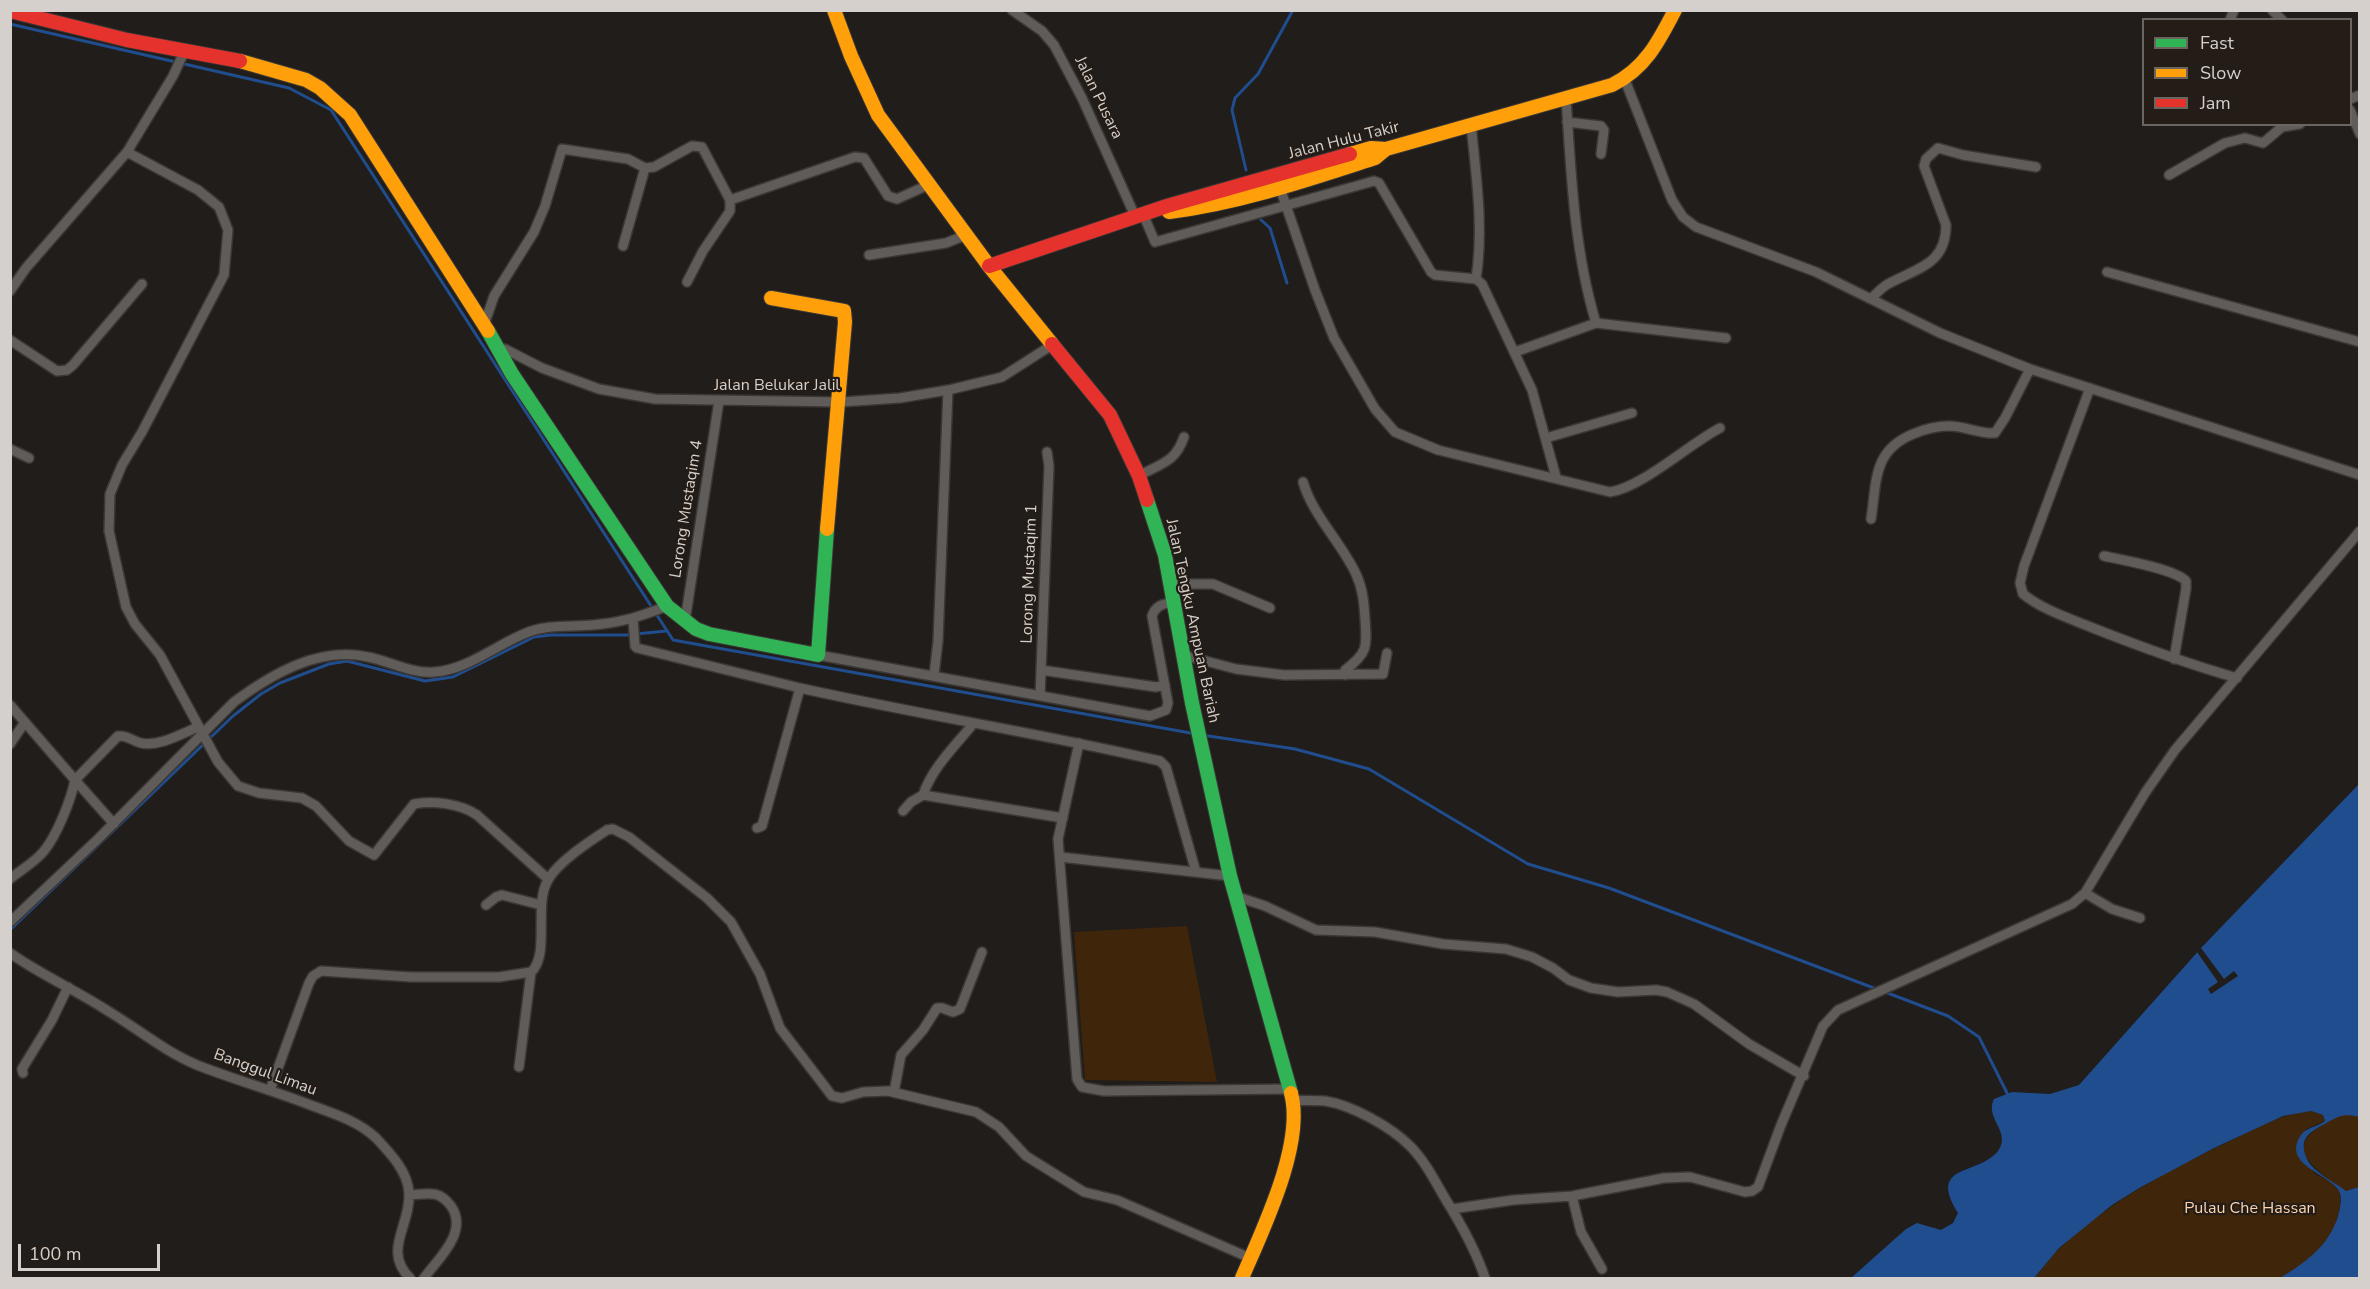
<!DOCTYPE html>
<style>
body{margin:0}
#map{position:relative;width:2370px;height:1289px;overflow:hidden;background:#201d1a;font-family:"Nunito Sans",sans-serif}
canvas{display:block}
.frame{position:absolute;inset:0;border:12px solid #d5d0cc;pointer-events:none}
.legend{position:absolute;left:2142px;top:18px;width:210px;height:108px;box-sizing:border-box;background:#241c16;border:2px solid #6b645f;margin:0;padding:8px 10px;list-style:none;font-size:18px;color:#d5d0cc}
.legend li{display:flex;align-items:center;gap:12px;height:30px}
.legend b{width:30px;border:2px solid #6b645f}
.scale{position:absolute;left:18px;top:1244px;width:142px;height:27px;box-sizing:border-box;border:3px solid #d5d0cc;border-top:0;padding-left:8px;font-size:18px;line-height:21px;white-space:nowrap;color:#d5d0cc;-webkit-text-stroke:4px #241c16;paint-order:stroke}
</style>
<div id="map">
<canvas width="2370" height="1289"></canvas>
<div class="frame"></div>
<ul class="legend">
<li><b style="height:8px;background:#30b455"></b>Fast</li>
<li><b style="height:8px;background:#ff9f0a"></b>Slow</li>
<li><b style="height:8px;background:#e5322d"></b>Jam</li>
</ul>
<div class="scale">100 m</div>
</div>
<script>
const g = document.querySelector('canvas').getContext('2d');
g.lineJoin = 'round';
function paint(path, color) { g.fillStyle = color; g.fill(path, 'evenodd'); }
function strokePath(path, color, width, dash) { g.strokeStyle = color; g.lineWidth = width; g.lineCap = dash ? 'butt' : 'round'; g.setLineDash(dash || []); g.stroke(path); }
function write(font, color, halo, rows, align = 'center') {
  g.font = font + ' "Nunito Sans",sans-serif'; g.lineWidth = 4.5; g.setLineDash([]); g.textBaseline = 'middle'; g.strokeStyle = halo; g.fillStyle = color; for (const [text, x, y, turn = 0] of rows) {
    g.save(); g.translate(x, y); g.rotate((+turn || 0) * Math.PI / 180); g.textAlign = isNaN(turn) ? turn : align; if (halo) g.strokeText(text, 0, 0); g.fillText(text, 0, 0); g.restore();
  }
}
paint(new Path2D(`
 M1187,926L1217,1082L1085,1080L1074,932Z
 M2311,1111L2323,1115L2325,1121L2306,1129L2297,1151L2315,1174L2331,1181L2340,1193V1207L2333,1232L2312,1258L2280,1278H2034C2043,1268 2051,1256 2061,1247C2111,1200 2173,1168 2234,1139C2259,1127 2283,1113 2311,1111Z
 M2346,1114L2359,1117V1187L2346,1191C2326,1176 2279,1150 2320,1127C2329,1122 2335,1115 2346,1114Z`), '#3f250a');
paint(new Path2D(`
 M2359,784V1117C2342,1112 2336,1118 2321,1126C2307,1134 2299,1140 2307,1159C2312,1171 2336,1183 2346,1191L2359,1187V1278H2280C2306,1262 2329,1246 2338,1216C2340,1209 2342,1200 2340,1193C2333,1174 2280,1166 2301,1135C2306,1127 2318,1127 2325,1121L2323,1115L2311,1111L2283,1116L2214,1148L2141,1187L2112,1205L2059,1248L2034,1278H1851L1906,1229L1917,1223L1941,1230L1953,1223L1958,1213C1927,1163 1978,1176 1998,1151C2012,1132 1984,1118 1994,1099L2012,1092L2050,1094L2079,1085L2201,948Z`), '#204d8e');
paint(new Path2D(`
 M2201,948L2224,979L2234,971L2238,976L2211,994L2208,989L2218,982L2197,952Z`), '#201d1a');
strokePath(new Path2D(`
 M10,24L289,88L331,110L673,640L1196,734
 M1246,170L1232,110L1235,98L1258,74L1293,10
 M1261,220L1270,228L1287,283
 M1202,735L1295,749L1369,769L1528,864L1609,888L1879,990
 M10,930L233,716L261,694L280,683L329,664L347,661L425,681L453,677L534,637L551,635H626L666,631
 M1885,992L1948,1016L1979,1037L2008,1095`), '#204d8e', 3);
const street = new Path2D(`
 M1012,10L1042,31L1054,45L1082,98L1135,216
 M2272,10L2282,20
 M2230,20L2234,10
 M1625,80L1672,200L1683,217L1696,227L1816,272L1940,333L2030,369L2360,475
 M1566,97C1571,173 1574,250 1596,323
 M2350,99L2360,95
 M2350,110L2360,134
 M1567,122L1601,126L1604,130L1601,154
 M1471,124C1476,176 1484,227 1476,279
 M127,152L198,190L219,207L228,230L224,275L142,432L122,465L110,494L109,531L126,607L135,624L160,655L218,762L238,786L259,793L302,798L316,806L349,841L374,855L414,804C433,800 461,804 477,815L548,879
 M2169,175L2225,143L2245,138L2263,143L2282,127L2300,124
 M1279,185L1315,290L1334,338L1375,409L1395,432L1438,450L1610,492C1641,488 1689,444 1720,428
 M730,200L855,157L864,158L888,196L897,199L928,185
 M1143,214L1155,242L1374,181L1379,183L1431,272L1435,275L1476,279L1482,284L1532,390L1556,477
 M623,246L645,168
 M869,255L946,243L966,235
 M2107,272L2360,342
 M10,291L26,268L127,152L173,76L185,50
 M1871,299C1876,294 1882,287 1888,284C1917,268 1946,265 1946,225L1924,166L1926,159L1938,148L1963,155L2036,167
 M484,325L494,296L534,232L545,206L562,149L628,159L645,168L654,167L692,146L702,147L730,200V211L703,251L687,282
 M10,340L57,371L67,370L73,365L142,284
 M499,350L505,349L542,368L599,389L655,399L841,402L900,398L948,390L1002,377L1052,345
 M1515,352L1596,323L1726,338
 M2090,388L2024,566L2020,583L2023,594C2043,610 2069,618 2093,628C2141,647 2188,664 2237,678
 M1546,438L1632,413
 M10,449L29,458
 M1139,476C1161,463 1175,463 1184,437
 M1303,482C1313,516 1341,542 1356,574C1363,589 1364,603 1365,619C1367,647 1368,653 1345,670V675
 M1871,519C1877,482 1872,451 1913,434C1925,429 1937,426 1949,426C1965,426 1979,434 1995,433L2005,418L2030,369
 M2104,556C2122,560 2175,569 2186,581V589L2174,659
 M1170,584H1213L1270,608
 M633,619L635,646L637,648L800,688L762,826L757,828
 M685,621L719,401
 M818,655L1150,716L1166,710L1168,703L1152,616C1156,605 1163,604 1174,602
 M1183,655L1236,669L1284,675L1383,674L1387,653
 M1041,670L1156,687L1165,685
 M934,675L938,641L948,390
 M800,688C920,715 1041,733 1160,761L1166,767L1196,872
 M1040,696L1049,466L1047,452
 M10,705L75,780C71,800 57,835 44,851C35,862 21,870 10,879
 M1079,743L1058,839L1077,1079L1082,1087L1104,1091L1290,1089
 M10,744L25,722
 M923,795C932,768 955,746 973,724
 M903,811L911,802L923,795L1063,818
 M114,824L75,780L118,736C128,735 132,741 141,743C159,747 181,734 198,727
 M1060,857L1230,876
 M2085,893L2112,909L2140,918
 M1235,896L1265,906L1316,930L1375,932L1443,944L1506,949L1532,957L1553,968L1569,980L1591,988L1618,992L1656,990L1667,992L1694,1004L1749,1044L1804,1076
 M486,905L496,897L502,895L541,905
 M10,922L99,838L234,702C272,674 319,646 368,657C389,661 412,674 434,672C467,670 496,645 526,633C547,624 571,627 593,625C620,623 642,616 667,606
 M10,953C41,975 76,990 108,1011C138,1029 164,1051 197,1065C235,1080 275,1091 313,1106C335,1114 360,1122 377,1139C391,1154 408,1172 409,1193C411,1225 382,1251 410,1278
 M519,1067L531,972
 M23,1073L22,1069L52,1020L68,987
 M270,1090L309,983L313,976L321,971L411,977H499L531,972C550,956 534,906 547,882C556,863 590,841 607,830L613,829L629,837L707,898L731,922L760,974L780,1028L832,1096L842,1098L863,1092L888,1091L976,1112L999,1127L1026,1156L1084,1192L1117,1200L1250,1258
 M894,1092L901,1055L923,1030L937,1008H942L953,1012L960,1009L982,952
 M1293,1100C1303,1101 1314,1100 1325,1101C1352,1105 1391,1127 1410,1146C1425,1161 1435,1181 1446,1200C1461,1224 1476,1251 1485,1278
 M409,1195C428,1194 438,1189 451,1206C469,1232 438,1259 424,1278
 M1572,1196L1581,1232L1602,1269
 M1452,1209L1513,1200L1572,1196L1664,1178L1690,1177L1745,1192L1752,1191L1758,1187L1781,1125L1823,1026L1838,1010L2072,904L2085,893L2145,793L2175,750L2360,531`);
const fast = new Path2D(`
 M488,331L512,374L667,606L696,629L709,634L818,655L827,529
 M1147,500L1165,555L1192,703L1230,876L1291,1093`);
const slow = new Path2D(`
 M834,10L851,56L878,115L989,266L1052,344
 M240,61L306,80L320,88L350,115L488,331
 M1350,154L1371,148L1386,149L1612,85C1645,69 1659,41 1675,10
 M1169,212C1240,203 1307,180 1375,158L1386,149
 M771,298L844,311L845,322L827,529
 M1242,1278C1262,1231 1305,1144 1291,1093`);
const jam = new Path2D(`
 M10,11L127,40L240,61
 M989,266L1167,206L1350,154
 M1052,344L1110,415L1139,476L1147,500`);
strokePath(street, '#3b3735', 12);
strokePath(fast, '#3b3735', 16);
strokePath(slow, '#3b3735', 16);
strokePath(jam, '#3b3735', 16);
strokePath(street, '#5f5c59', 9);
strokePath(fast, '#30b455', 14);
strokePath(slow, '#ff9f0a', 14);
strokePath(jam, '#e5322d', 14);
write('16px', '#d5d0cc', '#241c16', [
 ["Jalan Pusara",1098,98,64],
 ["Jalan Hulu Takir",1344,141,-14],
 ["Jalan Belukar Jalil",777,386],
 ["Lorong Mustaqim 4",687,509,-81],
 ["Lorong Mustaqim 1",1030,574,-88],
 ["Jalan Tengku Ampuan Bariah",1192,621,78],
 ["Banggul Limau",265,1073,20]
]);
write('16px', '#fad3b1', '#241c16', [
 ["Pulau Che Hassan",2250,1209]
]);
</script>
